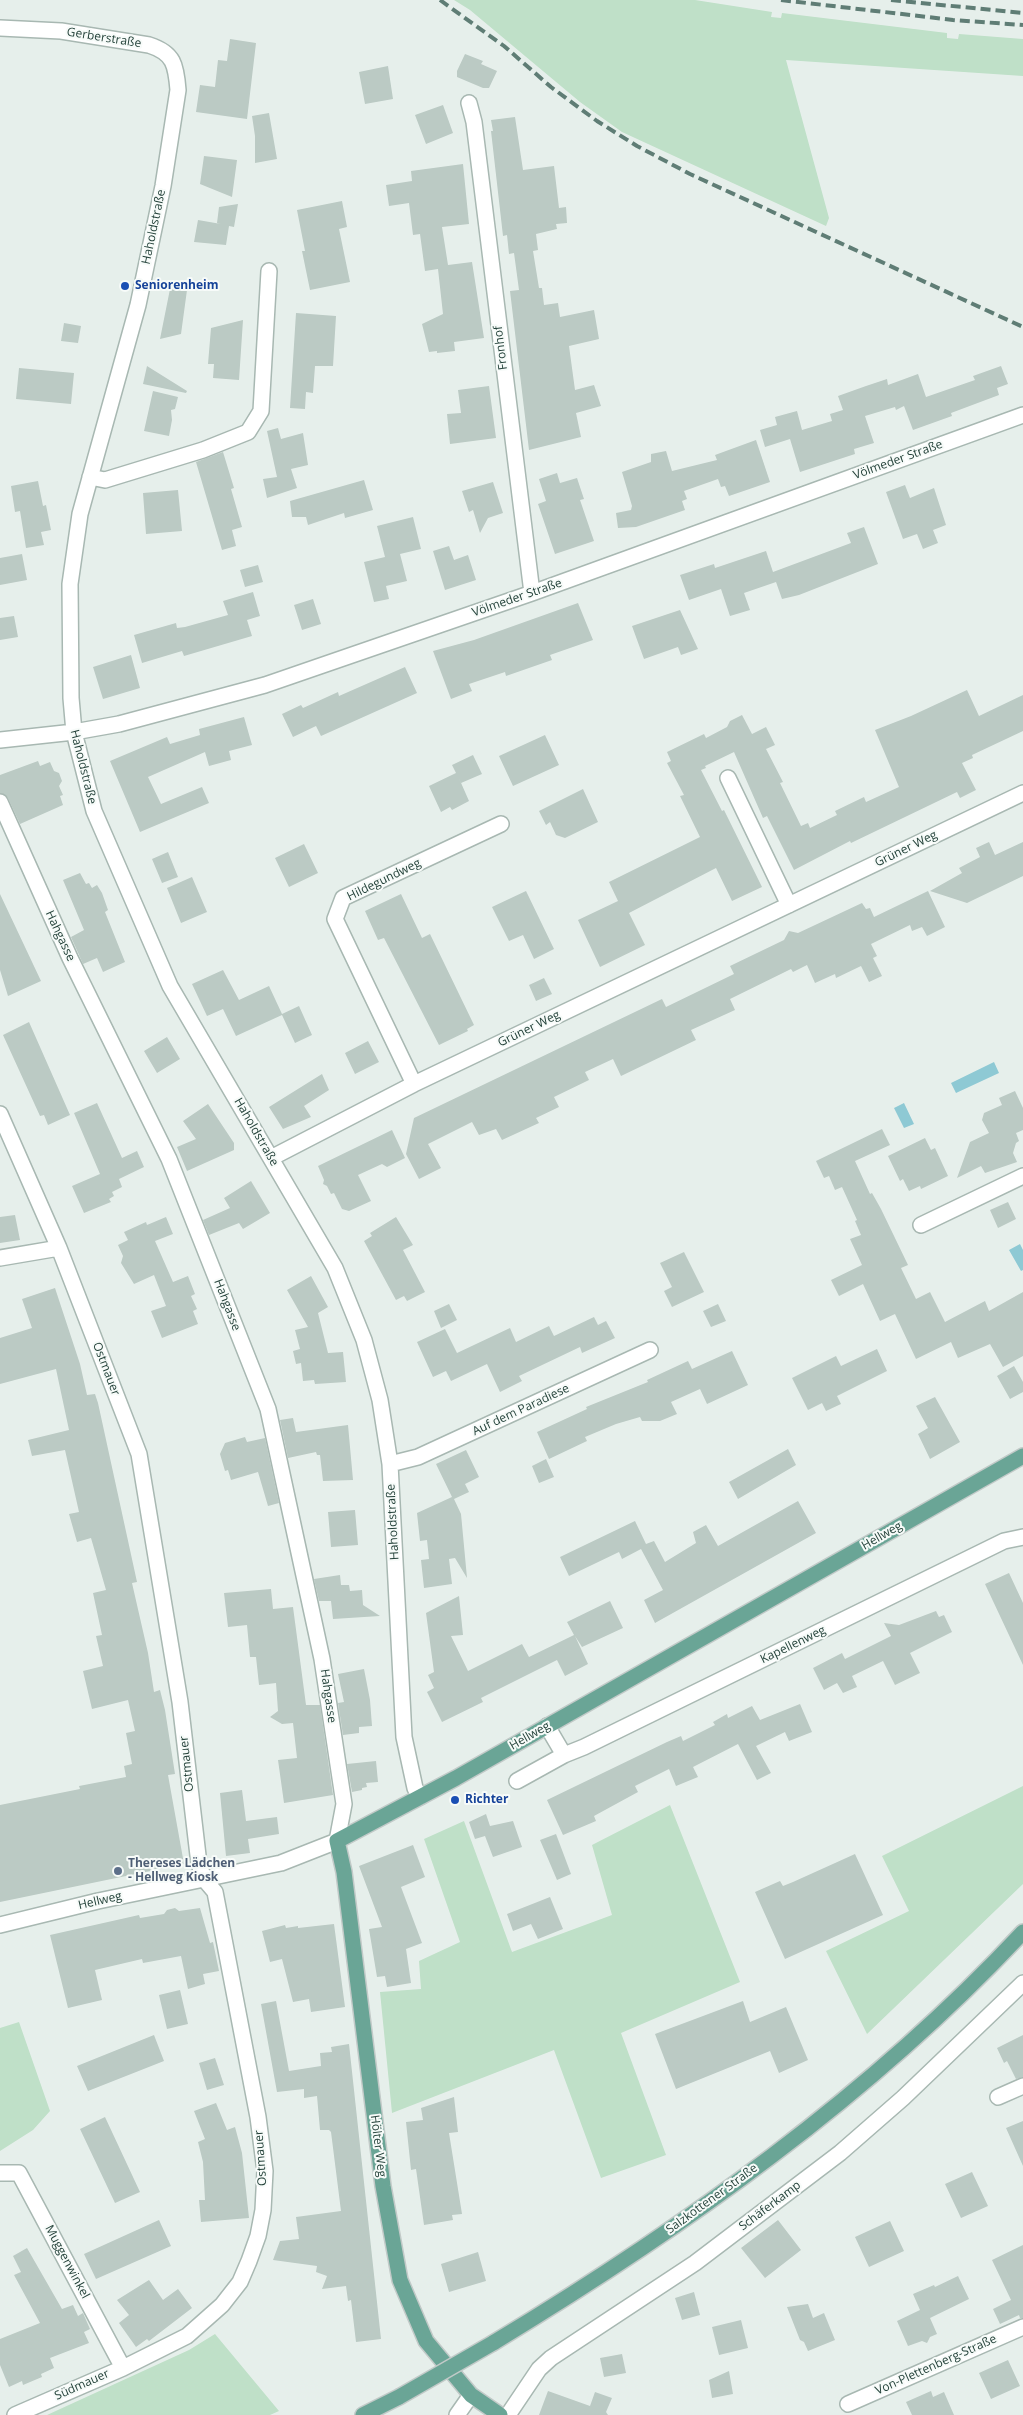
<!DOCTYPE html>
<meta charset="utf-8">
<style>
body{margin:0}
canvas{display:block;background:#e6efeb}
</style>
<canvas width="1023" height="2415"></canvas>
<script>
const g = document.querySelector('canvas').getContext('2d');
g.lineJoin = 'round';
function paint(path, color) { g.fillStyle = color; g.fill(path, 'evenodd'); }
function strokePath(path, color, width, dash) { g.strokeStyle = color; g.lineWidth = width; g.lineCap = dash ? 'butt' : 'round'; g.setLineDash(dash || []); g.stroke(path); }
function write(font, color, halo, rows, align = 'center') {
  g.font = font + ' "Open Sans",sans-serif'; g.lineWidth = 4; g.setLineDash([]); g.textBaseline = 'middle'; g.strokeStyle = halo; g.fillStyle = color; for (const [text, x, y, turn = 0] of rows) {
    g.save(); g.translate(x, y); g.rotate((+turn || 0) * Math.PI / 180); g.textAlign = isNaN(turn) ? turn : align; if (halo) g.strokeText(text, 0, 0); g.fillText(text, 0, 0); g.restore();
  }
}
paint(new Path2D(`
 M454,0H695L772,12L771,17L781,18L782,13L947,33V38L958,39L959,34L1023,39V76L786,60L829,218L826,226L622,132L580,102L470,10Z
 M1023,1786V1884L867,2034L826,1951L909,1911L882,1856Z
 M670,1805L740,1982L621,2033L666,2155L601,2178L554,2050L392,2113L380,1992L421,1989L419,1961L460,1942L424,1839L464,1821L512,1952L612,1915L592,1845Z
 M19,2022L50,2111L33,2130L0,2151V2028Z
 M215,2334L279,2411L270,2415H47L189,2350Z`), '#bfe0c8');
paint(new Path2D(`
 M994,1062L999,1073L956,1093L951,1083Z
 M904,1103L914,1124L904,1128L894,1108Z
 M1020,1244L1023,1250V1270L1021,1271L1009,1250Z`), '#8ec9d4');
paint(new Path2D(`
 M230,39L256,43L247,119L196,112L200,85L215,87L218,60L227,61Z
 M465,54L483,61L481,64L497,71L489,88H483L457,77V71Z
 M388,66L393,99L365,104L359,72Z
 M443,105L453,133L426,144L415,115Z
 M269,113L277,159L255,163V136L252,116Z
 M515,117L523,170L554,166L559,208L566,207L567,223L556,224L557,229L536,234L538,250L533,251L539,288H542L544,305L558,303L560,317L594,310L599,339L569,346L575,390L594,385L601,406L576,413L581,437L529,450L510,291L519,290L514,253L509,254L507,235L503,236L491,131H493L491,120Z
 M204,156L237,160L232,197L200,184Z
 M463,164L469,224L442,227L448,265L472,262L484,338L454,342L455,351L437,353V351L429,352L422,324L443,314L438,269L425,271L420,234L413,235L409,203L389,206L386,185L412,181L411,171Z
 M342,201L347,227L339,229L350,282L310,290L302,251H305L297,210Z
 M238,204L234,227L229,226L226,245L194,242L198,220L221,224L217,223L219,207Z
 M170,289L187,290L181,334L160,339Z
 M296,313L336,316L333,366H315L313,393L306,392L305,409L290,408Z
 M243,320L239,380L213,378L214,364H208L211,328Z
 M64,323L81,326L78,343L61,341Z
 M147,366L187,391L186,393L143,384Z
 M1001,366L1008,384L997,388L999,395L951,413L952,416L913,430L904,406L896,410L895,407L865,416L874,443L854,449L855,454L800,472L790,439L765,447L760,430L777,425L775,417L797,411L802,430L832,421L830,414L843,410L838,396L866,386L887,379L888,385L918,374L926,397L975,380L973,376Z
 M19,368L74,373L71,404L16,399Z
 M489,386L496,438L450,444L447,414L461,413L458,390Z
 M153,391L178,397L175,409L171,410L172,420L169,436L144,431Z
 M278,428L281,439L303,433L308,465L291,469L297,488L267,498L263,479L277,477L267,431Z
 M756,440L770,482L729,496L725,486L721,487L718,479L684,491L687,499L682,501L685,510L636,527L618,528L616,513L631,510L632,506L622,472L651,462V454L666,451L672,471L717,460L715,455Z
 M223,452L234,488L231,489L242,527L232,530L236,546L222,550L196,462Z
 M557,473L560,483L577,478L584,499L580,500L594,541L555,554L538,504L546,501L539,479Z
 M364,480L373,510L345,518L344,513L308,525L306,517H292L290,501Z
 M38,481L43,506L46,505L51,530L41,532L44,545L26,548L20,511L15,512L11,486Z
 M493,482L503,513L488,518L480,533L473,510L469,512L462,491Z
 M905,485L910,498L934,488L946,525L933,530L938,543L923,549L917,534L903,539L886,492Z
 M178,490L182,531L146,534L143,493Z
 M413,517L421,549L400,554L407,581L386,586L389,599L374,602L364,562L385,557L377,526Z
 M864,527L878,564L799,595L782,599L776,582L744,593L750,610L730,616L721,589L689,600L680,575L714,564L715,568L766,551L773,572L851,543L847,533Z
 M449,546L454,560L468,555L476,580L445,590L433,551Z
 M22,554L27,580L0,585V558Z
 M258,565L263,582L245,587L240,570Z
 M253,592L260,616L247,620L252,636L184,656L182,651L142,663L134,635L176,623L177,628L185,627L228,615L223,601Z
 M313,599L321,624L302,630L294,605Z
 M578,603L593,640L550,655L552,660L506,676L505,672L469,684L472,691L451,699L433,651L474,640Z
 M680,610L698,649L681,655L678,647L644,659L632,626Z
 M14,616L18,637L0,640V618Z
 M131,655L140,688L103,699L93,667Z
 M405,667L417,693L321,736L316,726L293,737L282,714L301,705L303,708L338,692L339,696Z
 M967,690L979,716L1023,695V731L972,755L973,758L962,763L976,790L960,798L957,792L851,843L850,841L794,870L767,816L763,818L734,752L705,766L706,768L701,770L722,811L724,810L762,887L732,901L716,868L629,913L645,945L600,967L578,920L618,901L609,882L700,837L680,796L684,795L667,763L671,761L667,752L704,734L706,738L727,727L730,721L742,715L752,734L766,727L775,745L766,749L783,782L780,783L801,826L808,823L810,828L837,815L835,811L864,797L866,802L899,787L875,730L911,716Z
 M244,717L252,745L229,751L231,760L209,766L205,752L148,777L161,804L202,787L209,803L140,832L110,761L167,737L170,744L200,735L199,729Z
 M545,735L559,765L513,786L499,756Z
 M473,755L482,774L461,783L458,776L469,801L452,810L450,807L441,812L429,786L456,773L452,765Z
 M38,761L40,766L50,762L54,771L59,773L62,781L59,786L63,795L60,796L63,805L20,824L8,798L0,793V775Z
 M583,789L598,822L565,838L556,835L550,822L546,825L539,811Z
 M989,842L995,855L1023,842V876L967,903L930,891L962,873L959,868L980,857L976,848Z
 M304,844L318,873L289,887L275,858Z
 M168,852L178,877L162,883L152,859Z
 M80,873L86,884L89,883L92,888L97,885L102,893L108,910L105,912L125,962L103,972L97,958L83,964L71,937L84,930L63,880Z
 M192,877L207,912L181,923L167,888Z
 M526,891L554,949L534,959L523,935L509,941L492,907Z
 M928,891L945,927L927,936L922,927L912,931L910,925L871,944L877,956L873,958L882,976L869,982L861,966L836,978L835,974L815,983L807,965L793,972L791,969L730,999L735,1010L691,1030L696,1040L621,1076L613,1059L585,1072L589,1080L554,1097L559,1107L536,1118L539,1123L502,1140L496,1129L479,1135L472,1122L428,1144L441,1168L419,1179L406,1154L414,1118L662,999L666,1007L734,974L730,966L784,940L789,931L798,933L862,903L866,909L870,908L874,917Z
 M0,894L41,981L8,996L0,970Z
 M401,894L422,938L430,934L474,1025L467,1029L468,1031L439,1045L384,938L378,940L365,911Z
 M223,970L239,1000L269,986L282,1014L299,1006L312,1035L295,1043L282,1015L236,1036L223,1009L207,1016L192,984Z
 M544,978L552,994L536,1001L529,985Z
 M29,1022L70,1115L48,1125L44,1115L40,1116L3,1035Z
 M167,1037L180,1059L157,1073L144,1051Z
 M368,1041L379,1062L355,1074L345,1053Z
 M322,1074L329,1090L304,1106L311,1117L283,1129L269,1107Z
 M1015,1091L1023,1108V1130L1016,1133L1019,1141L1016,1143L1013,1153L1017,1162L985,1173L981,1166L957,1178L970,1142L989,1133L982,1120L984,1113L1002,1105L999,1098Z
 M97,1103L122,1158L137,1151L144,1167L119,1179L122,1187L112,1192L114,1196L109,1199L111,1202L84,1213L72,1186L100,1174L74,1113Z
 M208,1104L234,1143V1150L187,1171L177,1147L196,1139L183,1121Z
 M882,1129L890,1145L855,1161L870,1194L872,1193L881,1209L908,1265L901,1268L916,1299L930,1292L945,1322L985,1301L989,1311L1023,1292V1356L1003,1367L990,1344L958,1358L951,1342L916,1359L895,1314L880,1321L863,1284L839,1296L831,1280L862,1265L850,1239L861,1235L855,1221L857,1220L842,1187L835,1190L829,1176L824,1178L816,1161Z
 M392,1130L405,1158L387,1167L382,1164L358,1175L371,1201L349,1211L342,1209L334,1193L331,1194L327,1186L323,1184L324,1180L318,1166Z
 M925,1138L931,1150L935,1148L948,1176L921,1189L920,1186L909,1191L903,1179L900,1181L888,1156Z
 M251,1181L270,1213L243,1229L239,1223L209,1235L203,1220L230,1208L224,1198Z
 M1008,1202L1016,1219L998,1228L990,1210Z
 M15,1215L20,1240L0,1243V1217Z
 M166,1217L173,1234L155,1241L173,1282L188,1276L195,1294L191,1296L197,1309L193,1311L198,1324L162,1338L151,1311L166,1306L154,1275L134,1284L121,1263L123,1256L118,1245L128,1240L124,1232L146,1222L147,1225Z
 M396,1217L413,1245L403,1250L425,1292L407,1301L404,1296L396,1300L364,1241L372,1236L370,1233Z
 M684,1252L704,1292L672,1307L664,1291L672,1287L660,1263Z
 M311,1276L328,1307L318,1313L328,1353L343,1352L346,1382L315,1384L314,1380L303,1381L301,1363L296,1364L293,1351L300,1349L295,1330L308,1327L287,1290Z
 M55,1288L80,1364L87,1395L95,1394L98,1403L137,1582L132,1583L148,1653L154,1692L160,1690L165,1710L175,1774L168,1775L184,1864L0,1902V1805L80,1789L79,1786L126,1777L124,1766L132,1764L126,1733L135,1731L128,1700L92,1709L83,1671L103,1666L96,1636L102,1635L93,1593L106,1590L91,1538L77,1542L69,1514L79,1512L65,1450L32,1456L28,1440L69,1430L56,1369L0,1384V1338L32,1328L22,1299Z
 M449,1304L457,1320L441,1328L434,1311Z
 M718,1304L726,1321L711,1327L703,1311Z
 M594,1317L598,1325L606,1321L615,1338L582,1353L580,1347L519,1376L522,1381L500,1392L487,1364L451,1381L446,1371L433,1377L417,1342L445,1329L457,1353L510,1328L516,1342L549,1326L554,1336Z
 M877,1349L887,1371L837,1396L841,1404L826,1411L822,1403L808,1410L792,1378L836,1356L841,1366Z
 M732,1351L748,1385L707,1404L700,1389L671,1402L677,1414L660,1421H642L640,1417L616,1424L585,1437L587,1441L549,1459L537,1432L587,1409L586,1407L648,1382L647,1380L688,1361L692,1369Z
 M1014,1366L1023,1382V1392L1010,1399L997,1376Z
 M935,1397L960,1442L930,1459L918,1434L928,1428L916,1406Z
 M293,1418L296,1432L348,1425L353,1480L323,1481L320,1455H317L316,1452L288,1458L280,1420Z
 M245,1437L247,1442L265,1438L279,1503L268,1506L258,1472L231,1480L228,1470L225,1471L220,1454L225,1443Z
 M788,1449L796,1465L738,1499L729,1482Z
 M466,1450L479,1477L465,1484L469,1492L454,1499L461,1514L467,1578L455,1558L449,1559L452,1584L424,1588L421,1560L429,1559L427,1540L420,1541L417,1513L452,1497L436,1464Z
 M546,1459L554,1477L539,1483L532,1466Z
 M798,1501L816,1533L655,1623L644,1600L663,1590L641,1549L622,1559L619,1552L569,1576L560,1557L635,1521L646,1544L654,1541L665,1562L696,1543L693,1532L706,1525L718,1546Z
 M355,1510L358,1545L331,1547L328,1512Z
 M1009,1573L1023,1603V1665L985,1584Z
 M340,1575L341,1585H349L350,1591L362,1590L363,1605L380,1616L333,1619L331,1601H319L314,1579Z
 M271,1589L273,1609L293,1607L306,1705H320L333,1795L284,1803L278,1760L297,1758L293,1723L282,1724L270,1717L278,1711L276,1683L259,1685L256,1657H250L247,1625L228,1627L224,1593Z
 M459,1596L463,1635L451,1636L468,1671L522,1644L529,1657L574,1635L567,1622L610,1601L623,1628L582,1647L575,1636L588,1664L565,1676L557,1660L481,1698L483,1702L442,1722L427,1692L434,1688L428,1675L434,1672L426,1613Z
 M936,1611L939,1617L944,1615L952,1632L910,1653L920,1673L895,1685L883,1661L852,1676L857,1687L843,1693L837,1683L824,1690L813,1668L842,1653L845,1659L891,1636L884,1623L899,1625Z
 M364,1669L370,1700L372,1726L359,1727V1733L343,1735L338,1703L344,1702L338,1674Z
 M800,1704L812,1732L789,1741L785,1732L756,1746L771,1773L757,1780L738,1744L693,1767L698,1777L676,1786L669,1769L635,1786L638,1792L594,1816L596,1821L563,1835L547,1800L667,1742L681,1736L683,1741L715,1725L713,1722L727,1714L728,1718L752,1706L760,1720Z
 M376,1761L378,1782L366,1783L367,1787L362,1788V1790L352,1792L347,1764Z
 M242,1790L246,1821L277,1817L279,1834L248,1839L250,1853L226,1856L220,1793Z
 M486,1814L490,1826L513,1821L522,1847L493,1857L485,1836L475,1839L469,1822Z
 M556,1834L571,1874L557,1880L540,1840Z
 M413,1845L425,1877L401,1887L422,1943L406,1949L411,1983L387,1987L385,1976L377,1977L369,1929L382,1927L359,1866Z
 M855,1854L883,1915L785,1959L755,1892L780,1881L783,1886L793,1882Z
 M550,1897L563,1929L538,1939L531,1924L513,1931L507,1914Z
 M175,1908L179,1911L200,1908L210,1943L213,1942L219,1971L203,1974L205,1984L188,1989L181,1956L143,1963L142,1959L95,1970L102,2000L68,2008L50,1935L139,1915L140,1918L164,1914L167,1910Z
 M334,1924L345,2007L311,2012L309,1999L293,2002L282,1959L270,1962L262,1931L285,1925L286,1928L298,1926V1928Z
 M180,1990L188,2024L167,2029L159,1995Z
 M276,2001L289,2071L321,2066L320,2053L332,2052L331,2047L349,2044L381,2339L356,2342L351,2300L348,2301L346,2286L322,2289L327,2276L316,2272L317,2266L273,2260L280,2241L299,2239L296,2217L341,2211L331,2132L329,2130H320L317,2096L304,2098V2089L277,2092L261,2004Z
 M743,2001L750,2022L786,2007L808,2060L779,2073L770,2051L676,2089L655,2034Z
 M154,2035L164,2061L88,2091L77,2066Z
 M1023,2035V2077L1016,2079L1007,2061L1004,2063L997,2048Z
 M215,2058L224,2085L207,2090L199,2063Z
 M454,2097L458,2132L449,2133L462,2214L452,2215L453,2220L424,2225L416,2169L411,2170L406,2122L423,2120L421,2108Z
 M216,2103L227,2130L235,2127L242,2153L249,2218L201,2222L199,2200H205L203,2162L198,2142L205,2139L194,2111Z
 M105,2117L140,2192L115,2203L80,2129Z
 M1023,2121V2166L1006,2128Z
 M972,2172L988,2206L961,2218L945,2184Z
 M159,2220L171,2246L96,2279L84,2254Z
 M778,2220L801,2250L765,2278L741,2248Z
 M890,2221L904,2251L869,2267L855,2237Z
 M1023,2245V2318H1020L1019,2315L1000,2324L993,2309L1011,2300L992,2260Z
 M27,2248L62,2309L73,2305L78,2316L83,2313L90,2329L84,2332L89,2343L50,2358L54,2368L41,2374L42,2377L23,2385L22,2381L9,2387L0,2365V2339L40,2323L14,2275L21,2272L13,2256Z
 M478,2252L486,2281L449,2292L441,2264Z
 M958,2276L969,2299L930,2318L937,2334L930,2337L927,2343L922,2341L908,2346L897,2321L920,2310L913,2294L934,2285L935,2287Z
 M149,2280L163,2300L178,2289L192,2308L149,2341L147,2339L136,2347L119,2323L129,2315L117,2300Z
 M694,2292L700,2315L682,2320L675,2298Z
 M808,2304L813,2318L824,2313L835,2340L808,2351L804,2342L800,2340L787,2307Z
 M741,2320L748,2348L719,2355L712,2327Z
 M622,2354L626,2373L604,2377L600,2358Z
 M1008,2360L1020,2386L991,2399L979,2373Z
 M729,2371L733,2394L712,2398L709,2380Z
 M548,2391L590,2406L595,2392L612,2398L606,2412L608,2415H539Z
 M931,2391L933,2397L944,2392L954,2415H912L906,2402Z`), '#bbcac4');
const minor = new Path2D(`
 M0,28L61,31L149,45C174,53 176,65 178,90L163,186L138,305L80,514L70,584L71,698L74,732L94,811L170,986L335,1268L364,1340L380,1400L390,1464L404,1737L415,1788L420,1797
 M469,103L474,122L532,593
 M90,477L105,480L203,450L248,432L261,411L269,271
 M0,740L74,732L119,724L265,685L532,593L1023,415
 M728,778L789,905
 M0,802L70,958L169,1159L268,1409L322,1659L344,1804L337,1841L281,1863L98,1901L0,1925
 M414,1084L335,919L343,898L501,824
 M0,1114L59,1248L139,1454L180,1702L199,1864L204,1879L215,1892L258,2117L265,2171L263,2210L258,2236L249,2261L240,2282L222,2305L187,2336L123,2368L15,2415
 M271,1158L414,1084L1023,793
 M921,1225L1023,1176
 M0,1258L59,1248
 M390,1464L418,1457L650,1350
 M547,1726L564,1755L584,1747L1004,1541L1023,1537
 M517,1781L564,1755
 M998,2097L1023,2086
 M0,2173H19L123,2368
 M848,2404L1023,2327
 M457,2415L471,2395
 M508,2415L539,2369L551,2358L695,2263L840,2153L903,2098L1023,1983`);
const major = new Path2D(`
 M493,2343C683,2228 870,2096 1023,1932
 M363,2415L399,2397
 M500,2415L471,2395L426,2341L400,2280L383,2186L344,1872L337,1841L456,1778L1023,1456`);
strokePath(minor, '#a8b8b2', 18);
strokePath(major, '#c2cac8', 18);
strokePath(minor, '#fff', 15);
strokePath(major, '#6aa596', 15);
strokePath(new Path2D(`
 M440,0L504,46L551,87L597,121L637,146L690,174L1023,327
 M781,0L953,20L1023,25
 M891,0L1023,13`), '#5f7d75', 4, [10, 5]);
const majorBridge = new Path2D(`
 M399,2397L493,2343`);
strokePath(majorBridge, '#c2cac8', 18, []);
strokePath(majorBridge, '#6aa596', 15);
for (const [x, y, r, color] of [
 [125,286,5,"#1a4fb4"],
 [455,1800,5,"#1a4fb4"],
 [118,1871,5,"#5c6f8a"]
]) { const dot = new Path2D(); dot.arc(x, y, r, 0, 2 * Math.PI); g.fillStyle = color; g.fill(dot); strokePath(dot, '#f7fbf9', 2); }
write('12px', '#24423a', '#f7fbf9', [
 ["Gerberstraße",104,38,9],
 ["Haholdstraße",154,227,-78],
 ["Fronhof",501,348,-97],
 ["Völmeder Straße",898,460,-20],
 ["Völmeder Straße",517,598,-19],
 ["Haholdstraße",83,767,76],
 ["Grüner Weg",906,849,-26],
 ["Hildegundweg",384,880,-26],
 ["Hahgasse",60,936,65],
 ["Grüner Weg",529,1029,-26],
 ["Haholdstraße",256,1132,60],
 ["Hahgasse",227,1305,69],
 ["Ostmauer",106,1369,69],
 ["Auf dem Paradiese",521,1410,-25],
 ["Haholdstraße",393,1522,-93],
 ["Hellweg",882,1536,-30],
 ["Kapellenweg",793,1645,-26],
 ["Hahgasse",328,1696,82],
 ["Hellweg",530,1736,-30],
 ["Ostmauer",187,1764,-96],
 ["Hellweg",100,1901,-13],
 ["Hölter Weg",378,2146,83],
 ["Ostmauer",261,2158,-94],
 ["Salzkottener Straße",712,2199,-36],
 ["Schäferkamp",770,2206,-37],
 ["Muggenwinkel",67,2262,62],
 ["Von-Plettenberg-Straße",936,2365,-24],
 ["Südmauer",82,2385,-24]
]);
write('bold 12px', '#164399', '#f7fbf9', [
 ["Seniorenheim",135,286],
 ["Richter",465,1800]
], 'left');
write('bold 12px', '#4e5e75', '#f7fbf9', [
 ["Thereses Lädchen",128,1864],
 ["- Hellweg Kiosk",128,1878]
], 'left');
</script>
